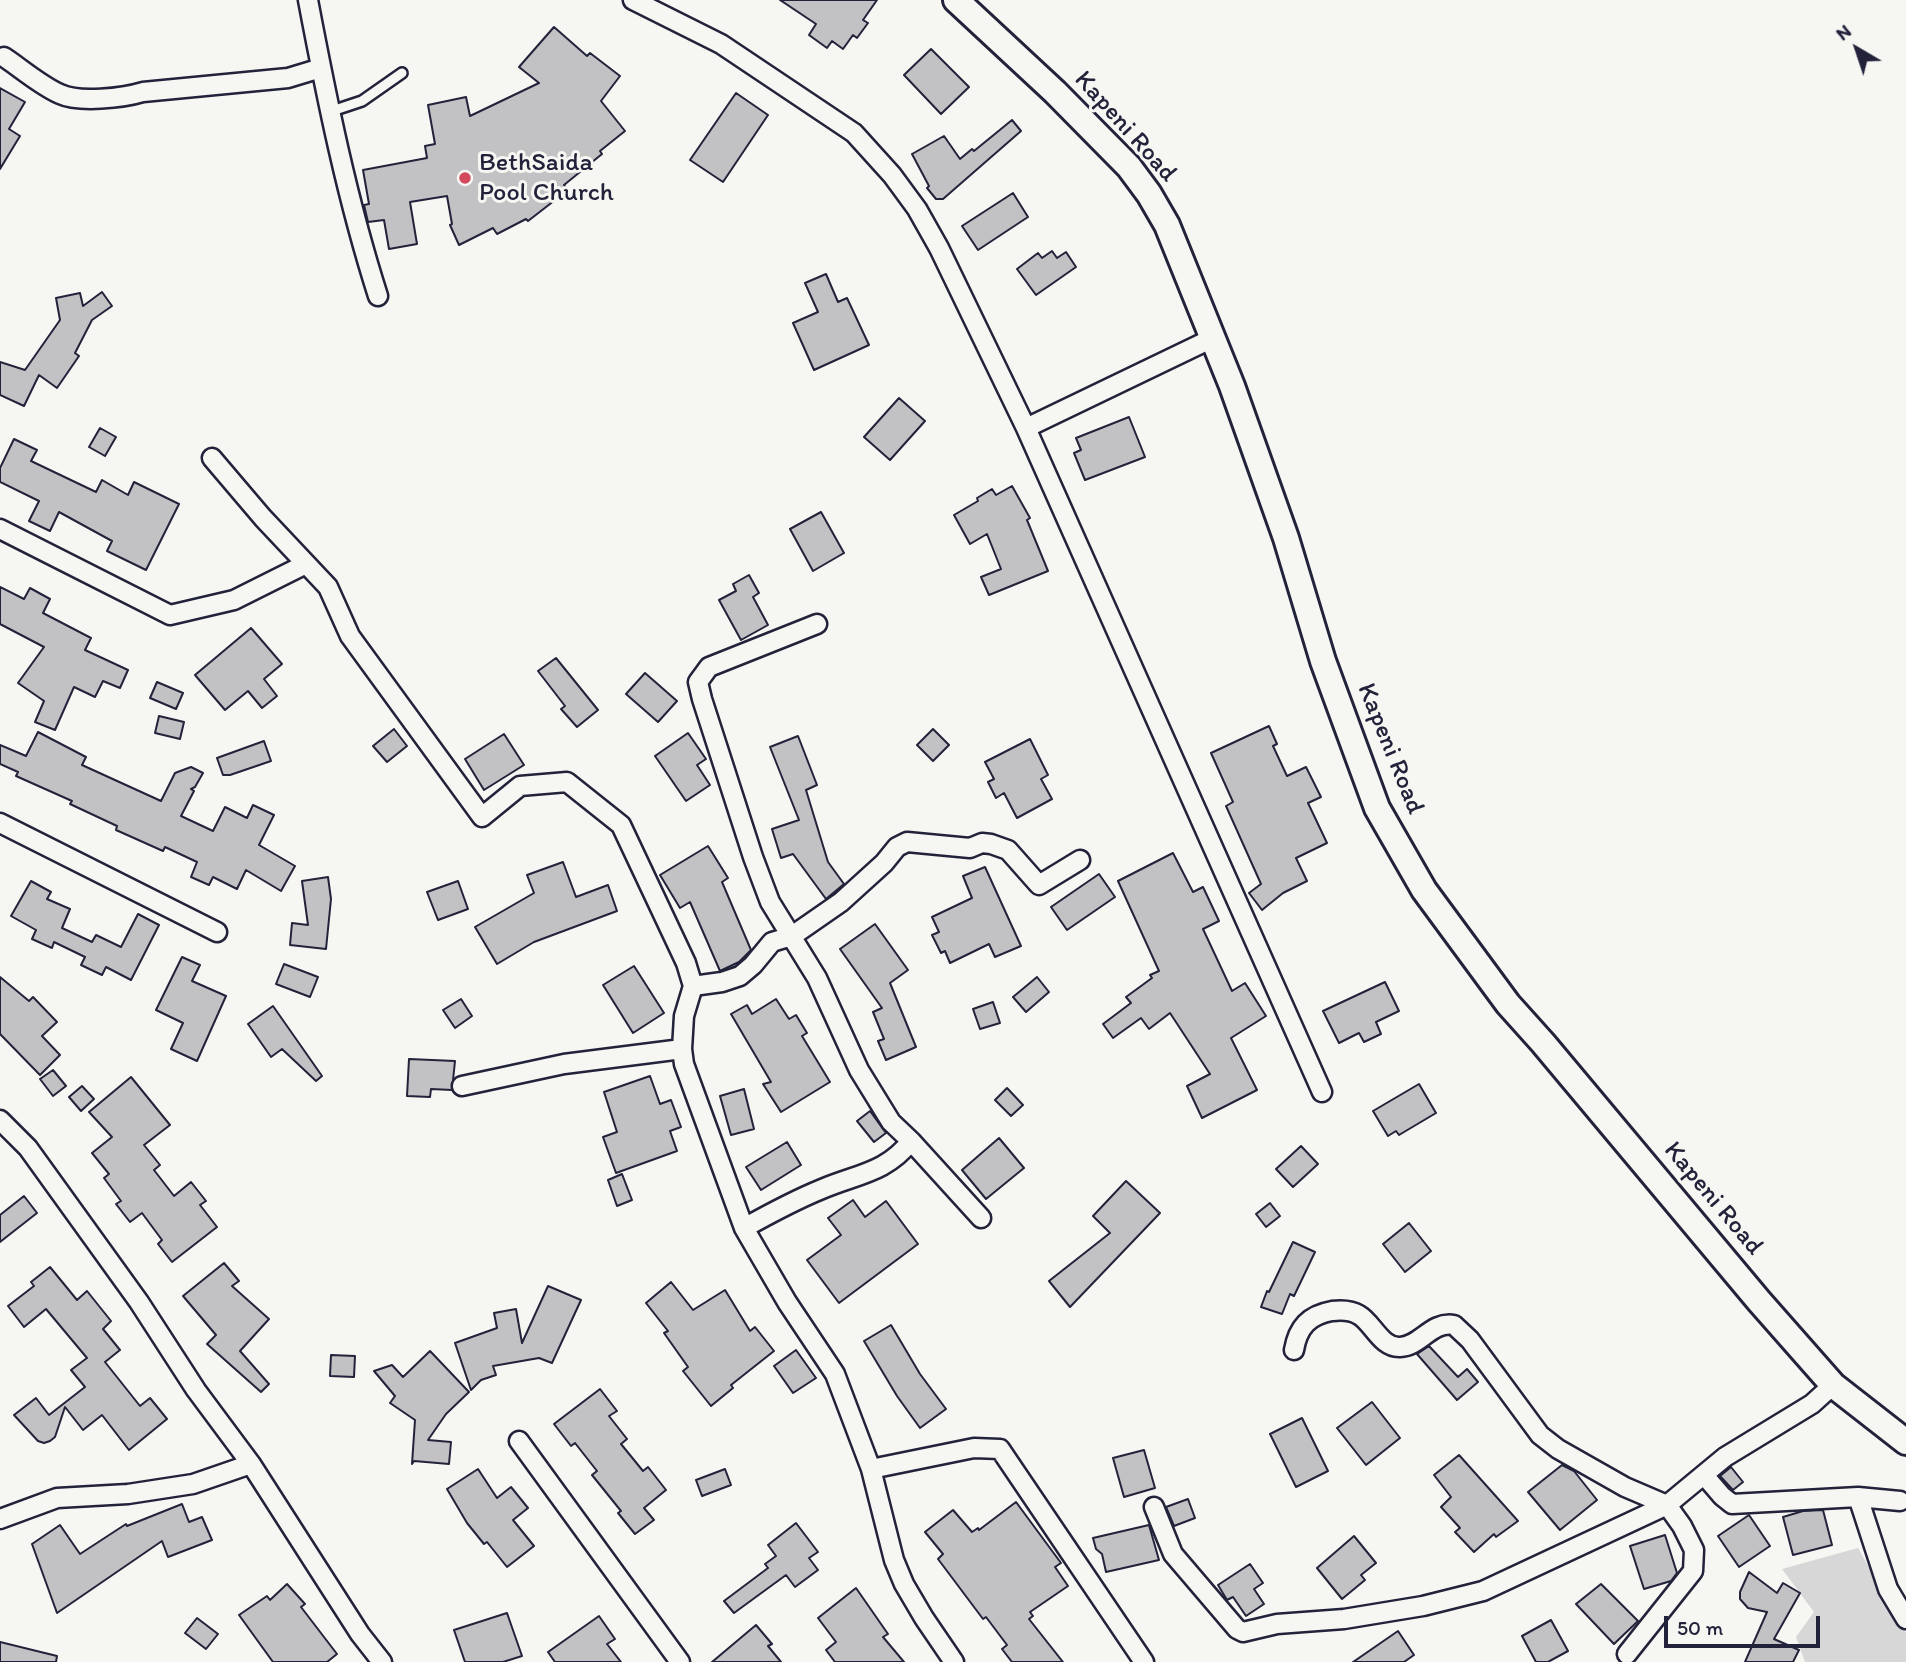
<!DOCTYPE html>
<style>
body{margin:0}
#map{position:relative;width:1906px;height:1662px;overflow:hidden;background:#f6f6f2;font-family:Itim,sans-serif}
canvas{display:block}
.north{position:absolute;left:1822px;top:14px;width:70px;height:70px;-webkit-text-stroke:5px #f6f6f2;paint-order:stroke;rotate:321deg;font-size:19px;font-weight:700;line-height:28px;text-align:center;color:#22223b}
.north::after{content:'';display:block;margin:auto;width:24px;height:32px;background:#22223b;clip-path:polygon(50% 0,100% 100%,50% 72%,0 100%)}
.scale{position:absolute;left:1664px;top:1616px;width:156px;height:32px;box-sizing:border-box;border:4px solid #22223b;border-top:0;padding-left:9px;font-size:21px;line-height:24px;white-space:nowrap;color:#22223b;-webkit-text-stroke:5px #f6f6f2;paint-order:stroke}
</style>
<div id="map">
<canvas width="1906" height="1662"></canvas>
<div class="north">N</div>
<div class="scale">50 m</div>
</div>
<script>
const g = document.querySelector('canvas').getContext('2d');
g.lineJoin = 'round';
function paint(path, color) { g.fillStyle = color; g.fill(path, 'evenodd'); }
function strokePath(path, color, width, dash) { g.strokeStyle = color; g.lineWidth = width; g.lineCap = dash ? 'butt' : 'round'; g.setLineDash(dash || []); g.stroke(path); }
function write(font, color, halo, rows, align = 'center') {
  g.font = font + ' Itim,sans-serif'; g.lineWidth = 6; g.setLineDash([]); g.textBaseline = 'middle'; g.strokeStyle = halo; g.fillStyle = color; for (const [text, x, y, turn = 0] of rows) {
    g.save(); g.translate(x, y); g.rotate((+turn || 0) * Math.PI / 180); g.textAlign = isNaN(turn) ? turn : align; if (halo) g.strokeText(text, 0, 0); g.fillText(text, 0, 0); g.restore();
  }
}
paint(new Path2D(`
 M1858,1548L1906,1633V1662H1805L1796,1637L1814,1612L1782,1569Z`), '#d7d7d7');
const building = new Path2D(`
 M780,0H877L863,20L868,23L857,38L853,35L843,49L832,41L827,48L809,35L816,24Z
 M554,27L587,56L590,53L620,76L601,101L625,131L600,151L602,154L564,185L568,190L528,221L526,219L497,234L493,228L459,245L450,225L452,224L447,196L410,202L417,244L389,249L384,220L368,222L364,205L369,204L363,170L427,158L425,146L435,144L428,105L466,97L470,116L539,83L519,67Z
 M931,49L969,87L941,114L904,75Z
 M0,88L25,102L9,129L20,136L0,169Z
 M736,93L768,115L723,182L690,160Z
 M1012,120L1021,131L943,199H936L927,188L929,186L912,154L944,136L960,159L972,149L974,151Z
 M1013,193L1028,217L978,250L962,226Z
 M1052,251L1057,258L1066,252L1076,267L1036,295L1017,269L1038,253L1042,258Z
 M826,274L838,302L847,298L869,345L814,370L793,323L818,312L805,283Z
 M102,292L112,306L92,320L75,353L79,356L57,388L39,375L24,406L0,395V362L25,370L60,320L56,298L80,293L83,306Z
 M899,398L925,421L890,460L864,437Z
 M1129,417L1145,457L1085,480L1074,453L1081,450L1076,438Z
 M100,428L116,437L105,456L89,447Z
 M14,439L37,450L31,461L96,492L102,480L128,495L134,482L179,504L146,570L107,551L112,541L59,512L50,531L29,521L39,501L0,482V468Z
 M1012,486L1030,518L1027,520L1048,571L989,595L981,577L1001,569L987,534L970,544L954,515L978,501L977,498L992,489L996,495Z
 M821,512L844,553L813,571L790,529Z
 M749,575L759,593L753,597L768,625L741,640L719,600L736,591L733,584Z
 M0,587L24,599L30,588L50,599L43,613L91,638L85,650L128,670L120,688L103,681L95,697L74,687L55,730L35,722L44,701L18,683L44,647L0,624Z
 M251,628L282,664L264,679L277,696L262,708L248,691L225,710L195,675Z
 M556,658L598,710L577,727L561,709L565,706L538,671Z
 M645,673L677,701L658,722L626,694Z
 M157,682L183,693L176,709L150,698Z
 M159,716L184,722L180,739L155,733Z
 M1269,726L1277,744L1273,746L1287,776L1306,767L1321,797L1308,803L1327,843L1296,858L1307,881L1283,893L1262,910L1249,893L1261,884L1226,806L1233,802L1211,753Z
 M394,729L407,746L387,762L373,746Z
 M933,729L949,745L933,761L917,745Z
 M38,732L86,757L82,765L161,801L175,773L191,767L203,773L195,787L191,789L194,791L181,816L213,831L225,807L247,818L253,805L274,815L259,845L295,866L281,891L246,870L237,889L213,877L209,885L191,877L197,862L165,847L163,851L116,830L117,826L70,804L72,801L16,776L18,772L0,764V745L26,756Z
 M688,733L706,759L697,765L710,785L686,801L655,756Z
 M504,734L524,765L484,790L465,759Z
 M798,736L817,785L806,790L828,862L844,884L826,899L793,854L781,858L772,829L799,820L770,747Z
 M1030,739L1048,775L1041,779L1052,799L1017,818L1004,793L996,798L988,782L994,779L985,762Z
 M264,741L271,761L230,775H223L217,758Z
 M708,846L728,878L722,882L751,950L739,962L720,971L690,902L680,908L660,875Z
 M1173,853L1193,892L1203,887L1219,921L1203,929L1232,991L1245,983L1266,1016L1231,1038L1257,1090L1202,1118L1187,1086L1210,1074L1170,1013L1149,1029L1141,1018L1113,1038L1103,1024L1131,1003L1126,997L1152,978L1150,975L1159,971L1118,881Z
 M563,862L576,897L608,885L617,911L534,942L497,964L475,927L534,893L527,875Z
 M985,867L1021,946L995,957L989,944L950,963L945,951L941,953L932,935L939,932L932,917L972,898L963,876Z
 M1099,874L1115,897L1067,930L1051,907Z
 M328,877L331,899L326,949L290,945L292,923L308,925L302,881Z
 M31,881L51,892L47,899L70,909L62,928L92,942L96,935L121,947L138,914L159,925L131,980L106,967L102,975L81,965L85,957L54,942L52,948L32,939L36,930L11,916Z
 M458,881L468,909L438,920L427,892Z
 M875,924L908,970L890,983L916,1047L886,1060L878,1041L884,1039L873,1012L882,1008L840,949Z
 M182,957L200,965L192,981L226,996L197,1061L171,1049L183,1023L156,1010Z
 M284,964L318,977L310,997L276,984Z
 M634,966L664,1013L633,1033L603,985Z
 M0,977L29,1001L33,997L57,1022L42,1036L60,1055L40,1075L0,1034Z
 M1037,977L1049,992L1026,1012L1013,997Z
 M1385,982L1399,1011L1376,1022L1381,1034L1364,1042L1359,1033L1339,1043L1323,1011Z
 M461,999L472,1016L455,1028L443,1010Z
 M776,999L789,1019L796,1015L807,1033L802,1036L830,1082L781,1112L763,1084L771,1082L731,1014L747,1005L752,1014Z
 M993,1002L1000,1023L980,1029L973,1009Z
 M273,1006L322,1076L316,1081L282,1049L271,1057L248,1024Z
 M409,1059L455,1061L452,1090L431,1089L430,1097L407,1096Z
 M53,1070L66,1086L53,1096L40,1079Z
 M650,1076L660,1104L671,1100L681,1127L670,1131L677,1151L616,1173L603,1137L617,1132L604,1092Z
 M131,1077L170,1125L144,1145L160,1165L154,1170L174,1196L191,1182L206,1201L200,1205L217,1227L172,1262L158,1244L162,1240L142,1213L130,1222L116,1204L121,1201L104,1178L109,1174L92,1153L112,1137L89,1112Z
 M1419,1084L1436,1113L1399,1135L1396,1131L1388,1136L1373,1111Z
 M82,1086L94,1099L81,1111L69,1097Z
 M1007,1088L1023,1105L1011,1116L995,1100Z
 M744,1089L754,1129L731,1135L720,1096Z
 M870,1111L886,1133L874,1142L857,1121Z
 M999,1138L1024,1168L986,1199L962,1170Z
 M787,1142L801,1165L761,1190L746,1167Z
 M1301,1146L1318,1164L1293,1187L1276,1169Z
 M622,1174L632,1200L617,1206L608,1180Z
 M1126,1181L1160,1213L1070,1307L1049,1281L1110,1233L1093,1216Z
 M24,1196L37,1213L0,1242V1215Z
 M853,1200L865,1217L886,1201L918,1244L839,1303L807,1260L841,1235L828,1218Z
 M1270,1203L1280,1216L1266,1227L1256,1214Z
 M1409,1223L1431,1251L1405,1272L1383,1244Z
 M1293,1242L1315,1252L1294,1296L1290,1294L1282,1314L1261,1307L1267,1291L1269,1292Z
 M224,1263L239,1281L232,1286L269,1319L240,1351L269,1384L261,1392L207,1344L216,1335L183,1296Z
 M50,1267L77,1300L87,1291L111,1321L103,1329L120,1350L105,1362L140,1406L150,1398L167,1419L129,1450L102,1415L83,1430L65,1407L55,1437L50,1441L44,1443L38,1441L14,1415L36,1398L49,1415L85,1387L71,1370L87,1358L46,1309L24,1327L8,1306L34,1286L31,1282Z
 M671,1282L693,1310L725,1290L750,1331L755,1327L774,1351L731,1385L733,1388L711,1406L683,1371L688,1367L664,1333L668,1331L646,1303Z
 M548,1286L581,1300L552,1363L539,1358L493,1366L496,1375L481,1380L471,1390L455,1343L497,1328L494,1313L516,1309L522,1343Z
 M891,1325L920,1374L946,1409L920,1428L897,1396L864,1341Z
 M1429,1346L1458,1377L1467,1369L1478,1382L1457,1400L1417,1354Z
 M796,1350L816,1378L793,1393L774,1366Z
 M430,1351L469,1392L446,1414L428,1440L451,1442L449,1464L414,1461L412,1464L415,1420L390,1403L395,1396L374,1371L392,1365L403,1377Z
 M331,1355L355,1356L354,1377L330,1376Z
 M600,1389L617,1411L609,1416L627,1439L621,1444L643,1471L648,1467L666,1490L644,1508L654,1520L635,1534L618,1513L621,1511L592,1475L597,1471L575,1443L571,1446L554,1424Z
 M1372,1402L1400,1438L1366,1465L1337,1428Z
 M1302,1418L1328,1471L1296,1487L1270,1434Z
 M1144,1450L1155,1488L1124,1497L1113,1458Z
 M1459,1455L1518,1521L1496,1537L1494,1534L1474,1552L1455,1532L1460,1528L1441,1507L1451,1497L1434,1475Z
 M1562,1465L1574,1471L1597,1500L1560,1530L1528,1492Z
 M1731,1467L1743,1482L1733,1490L1720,1476Z
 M478,1469L497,1498L511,1487L528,1508L513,1520L534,1546L507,1567L487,1542L484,1544L467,1523L447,1489Z
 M725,1469L731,1485L702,1496L696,1480Z
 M1188,1499L1195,1518L1174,1526L1166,1507Z
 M1016,1502L1061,1563L1055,1567L1068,1586L1030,1612L1033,1616L1029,1619L1063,1662H1012L1002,1649L1007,1645L986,1617L983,1619L938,1559L943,1554L925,1532L953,1510L972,1532L978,1528L979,1530Z
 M182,1504L189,1522L202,1517L212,1540L168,1557L162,1541L57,1613L32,1544L60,1525L80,1554L126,1524L127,1526Z
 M1823,1510L1832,1545L1793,1555L1783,1517L1803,1511Z
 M1749,1515L1770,1546L1739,1567L1718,1536Z
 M796,1523L818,1552L809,1558L818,1570L795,1587L786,1575L734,1613L724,1601L768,1568L765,1564L776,1556L768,1545Z
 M1149,1525L1159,1560L1106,1572L1102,1554L1096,1549L1093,1538Z
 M1665,1535L1677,1573L1671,1581L1644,1589L1630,1546Z
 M1354,1536L1376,1563L1361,1575L1365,1580L1342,1599L1317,1568Z
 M1250,1564L1263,1583L1254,1589L1264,1604L1246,1616L1233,1597L1227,1600L1218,1585Z
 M1749,1572L1777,1593L1783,1583L1800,1593L1774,1639L1799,1650L1793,1662H1745L1767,1612L1748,1608L1740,1599V1592Z
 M287,1584L305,1604L301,1607L337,1654L327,1662H273L239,1615L267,1596L270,1600Z
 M1601,1584L1638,1621L1614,1644L1576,1604Z
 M856,1588L888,1634L883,1637L904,1662H835L826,1650L836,1642L818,1618Z
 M507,1613L522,1656L503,1662H465L454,1630Z
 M599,1616L615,1639L607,1644L621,1662H555L548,1652Z
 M197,1618L218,1634L206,1649L185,1633Z
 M1551,1620L1568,1651L1548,1662H1536L1522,1636Z
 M756,1625L772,1644L768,1646L781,1662H712Z
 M1398,1631L1414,1655L1404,1662H1353Z
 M0,1642L57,1656L56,1662H0Z`);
paint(building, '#c2c2c4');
strokePath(building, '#22223b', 2);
const service = new Path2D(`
 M329,112L362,101L402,73`);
const minor = new Path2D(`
 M308,0C327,100 347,199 378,296
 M633,0L721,44L854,133L892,175L917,209L939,248L1026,428L1322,1092
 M4,57C22,69 40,85 60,94C79,103 123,98 143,92L288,78L321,68
 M1026,428L1213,338
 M212,458L263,518L328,587L350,636L482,817L520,786L567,782L621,825L686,963L693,986L684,1016L682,1049L684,1064L744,1228L787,1302L835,1374L871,1469L894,1560L904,1584L924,1618L954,1662
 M0,529L170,615L234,600L306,564
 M817,624L709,667L698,682L702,699L753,857L770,902L817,978L859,1070L891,1122L911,1141L981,1218
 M0,823L217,932
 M693,986L722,982L740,976L753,965L772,942L792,936L841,902L884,863L897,847L907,842L970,848L982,843L991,844L1008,850L1039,885L1080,860
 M462,1086L564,1064L682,1049
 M0,1120L28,1148L139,1302L196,1390L251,1464L360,1634L382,1662
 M744,1228C769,1214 795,1200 822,1189C857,1174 886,1173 911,1141
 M1294,1350C1298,1327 1309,1315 1332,1311C1340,1310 1351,1310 1359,1315C1373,1323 1381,1348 1400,1347C1421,1346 1431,1321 1454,1325L1470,1340L1540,1435L1558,1449L1625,1487L1667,1505L1682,1526L1694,1550L1693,1571L1627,1654
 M519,1441L680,1662
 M871,1469L974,1448L1000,1449L1144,1662
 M1704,1475L1722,1496L1732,1504L1858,1497L1900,1501
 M1858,1497L1888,1589L1906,1619
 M1154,1507L1173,1554L1237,1629L1243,1632L1277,1624L1344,1619L1423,1606L1483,1591L1667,1505L1725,1457L1812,1404L1833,1385
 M0,1519L57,1498L128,1494L193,1484L251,1464`);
const secondary = new Path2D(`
 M956,0L1055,92L1129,167L1149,194L1167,225L1232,386L1286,538L1323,661L1377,808L1424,890L1508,1004L1543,1043L1759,1301L1833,1385L1906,1442`);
strokePath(service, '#22223b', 14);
strokePath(minor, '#22223b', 23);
strokePath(secondary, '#22223b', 30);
strokePath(service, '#f6f6f2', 9);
strokePath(minor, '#f6f6f2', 18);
strokePath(secondary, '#f6f6f2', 24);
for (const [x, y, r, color] of [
 [465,178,7,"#d1495b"]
]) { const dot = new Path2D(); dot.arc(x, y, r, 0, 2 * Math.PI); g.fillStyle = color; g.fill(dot); strokePath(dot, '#f6f6f2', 2.5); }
write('26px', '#22223b', '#f6f6f2', [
 ["Kapeni Road",1125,127,48],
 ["Kapeni Road",1390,749,68],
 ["Kapeni Road",1713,1199,50]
]);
write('26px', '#22223b', '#f6f6f2', [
 ["BethSaida",479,163],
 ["Pool Church",479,193]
], 'left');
</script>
